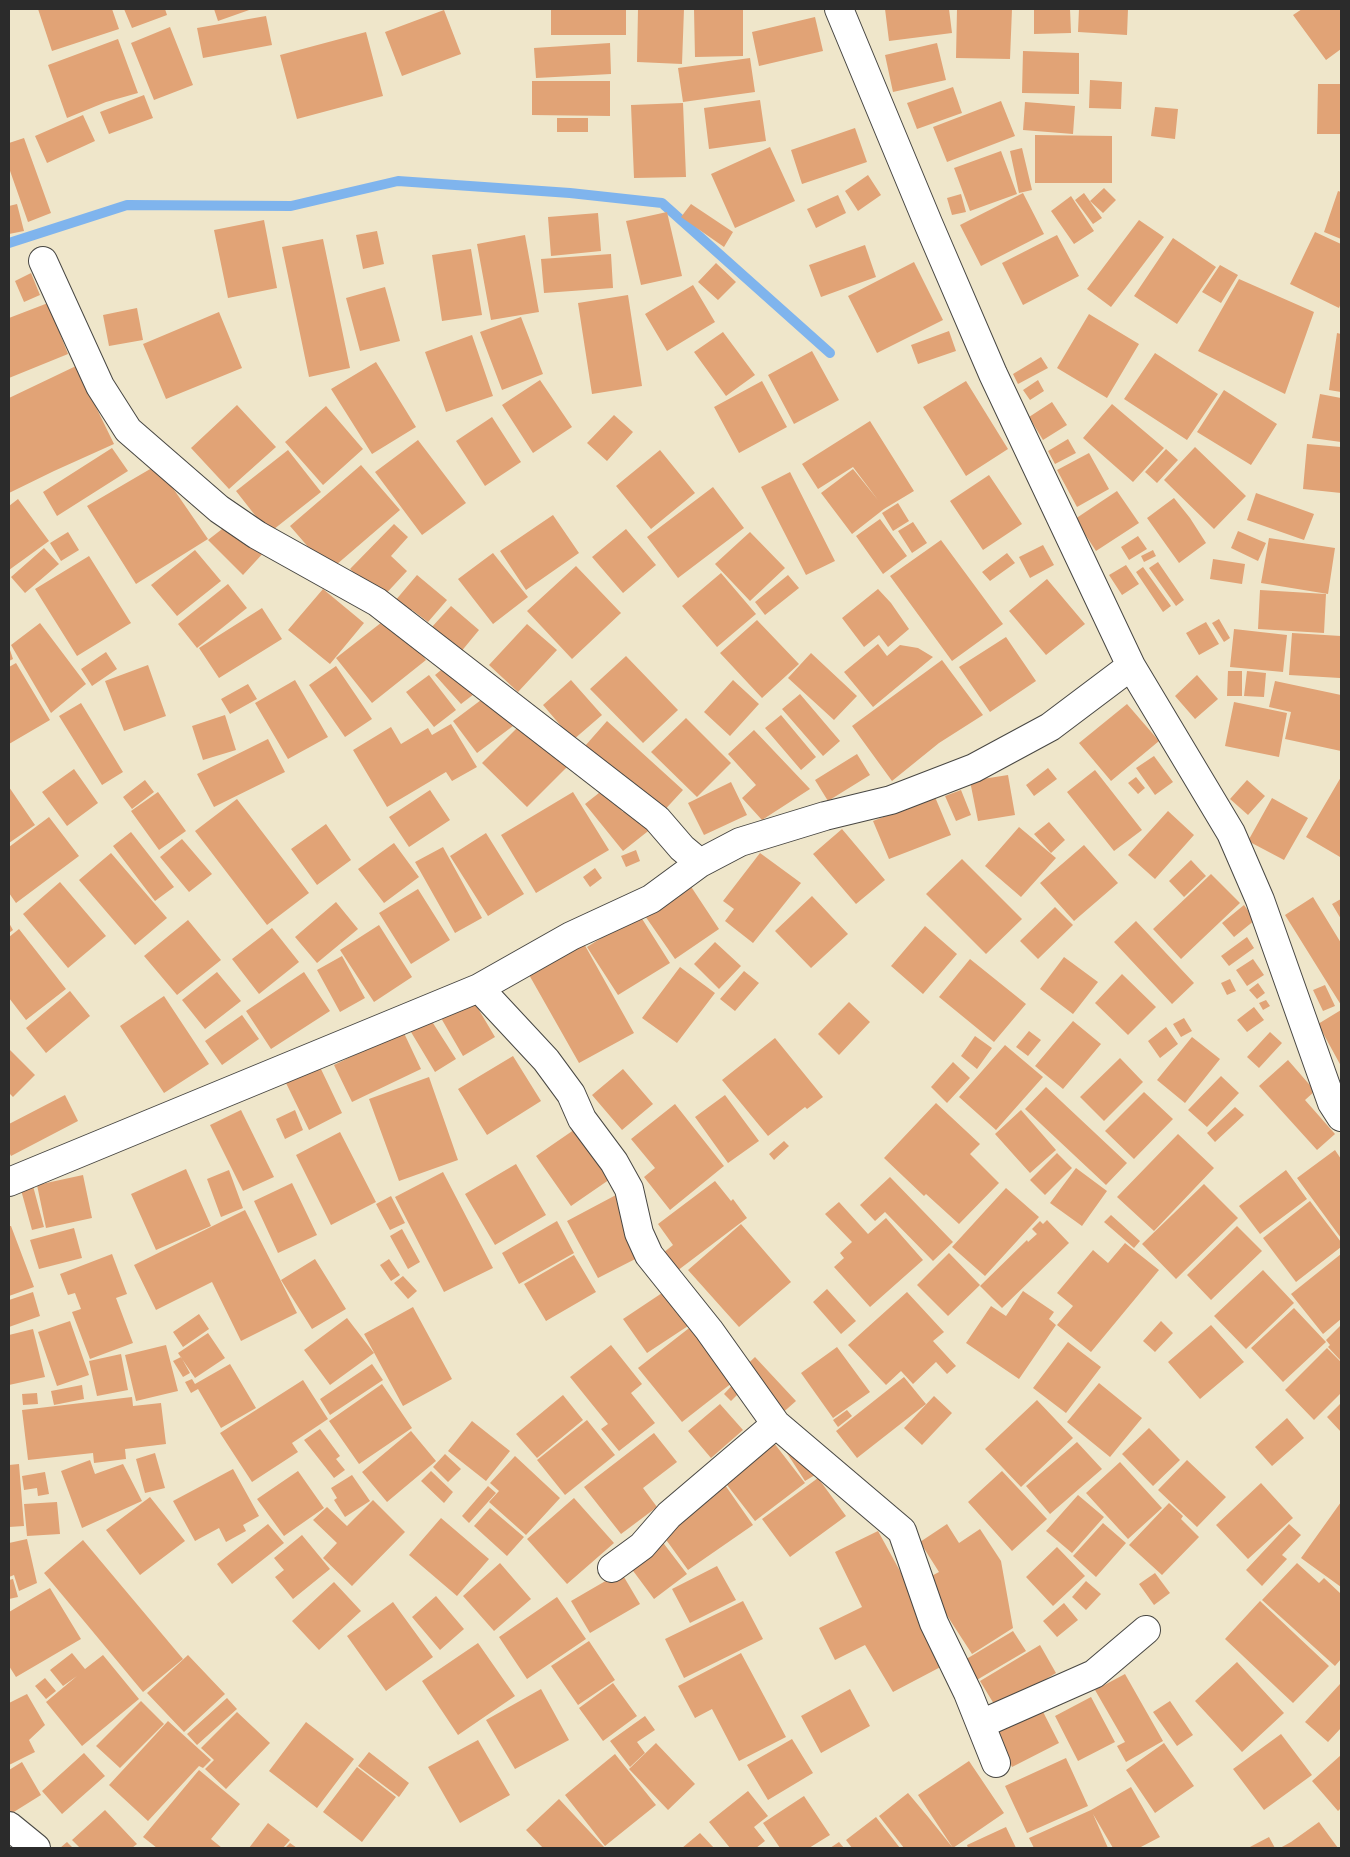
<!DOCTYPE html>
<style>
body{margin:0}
#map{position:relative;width:1350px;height:1857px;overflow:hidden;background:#efe6ca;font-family:Caveat,sans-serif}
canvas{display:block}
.frame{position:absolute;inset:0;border:10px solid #2b2b2b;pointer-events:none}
</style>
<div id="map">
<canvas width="1350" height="1857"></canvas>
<div class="frame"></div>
</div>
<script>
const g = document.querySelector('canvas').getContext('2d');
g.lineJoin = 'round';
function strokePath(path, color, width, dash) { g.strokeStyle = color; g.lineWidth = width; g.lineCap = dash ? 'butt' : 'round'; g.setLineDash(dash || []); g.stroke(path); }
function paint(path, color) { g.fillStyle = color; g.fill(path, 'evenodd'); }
strokePath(new Path2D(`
 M9,243L127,205L291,206L398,181L570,193L662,203L830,353`), '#7fb4ed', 10);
paint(new Path2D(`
 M38,9H112L119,29L52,51Z
 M124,9H165L167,15L132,28Z
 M214,9H252L218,21Z
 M551,9H626V35H551Z
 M638,9H684L682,64L637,62Z
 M694,9H743V56L695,57Z
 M885,9H949L952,33L889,41Z
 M957,9H1012L1010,59L956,58Z
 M1034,9H1070L1071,33L1034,34Z
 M1079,9H1128L1127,35L1078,32Z
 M1302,9H1341V49L1326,60L1293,15Z
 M444,10L461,54L402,76L385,32Z
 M266,16L272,45L203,58L197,28Z
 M815,17L823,51L759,66L752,32Z
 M170,27L193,85L154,100L131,43Z
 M366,32L383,96L297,119L280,55Z
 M118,39L138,93L106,102L67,118L48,65Z
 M610,43L611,74L536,78L534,48Z
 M937,43L946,80L893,92L885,55Z
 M1023,51L1079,53V94L1022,93Z
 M750,58L755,92L683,102L678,68Z
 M1090,80L1122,82L1121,109L1089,108Z
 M532,81H610V116L532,115Z
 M1318,84H1341V134H1317Z
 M953,87L962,113L917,129L907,103Z
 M144,95L153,118L109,134L100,112Z
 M760,100L766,141L709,149L704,108Z
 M1001,101L1015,136L947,162L933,127Z
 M1025,102L1075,106L1073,134L1023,130Z
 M683,103L686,177L634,178L631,105Z
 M1155,107L1178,109L1175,139L1151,136Z
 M83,115L95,141L47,163L35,136Z
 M557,118H588V132H557Z
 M855,128L867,162L802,184L791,150Z
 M1035,135L1112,136V183H1035Z
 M24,138L51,213L28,222L9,168V143Z
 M770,147L795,201L735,228L711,174Z
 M1022,148L1032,190L1019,193L1010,151Z
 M1001,151L1017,194L970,211L954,168Z
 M868,175L881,195L858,211L845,191Z
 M1104,188L1116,200L1103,213L1090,201Z
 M1338,191L1341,192V239L1324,232Z
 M1023,193L1044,234L981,266L960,225Z
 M1084,193L1102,218L1093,224L1075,200Z
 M961,194L966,212L952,215L947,198Z
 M838,195L846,213L816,228L807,209Z
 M1071,196L1094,231L1074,244L1051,211Z
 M17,204L24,231L9,234V206Z
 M691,204L733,232L724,247L681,217Z
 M667,212L682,276L641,285L626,221Z
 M598,213L601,251L551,256L548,217Z
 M264,220L277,288L228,298L214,230Z
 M1139,220L1164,237L1111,307L1087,289Z
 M377,231L384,264L363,269L356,235Z
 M1315,232L1341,244V303L1339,308L1290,284Z
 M525,235L539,312L491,320L477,244Z
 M1057,235L1079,276L1023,305L1002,263Z
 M1173,238L1216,267L1177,324L1134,296Z
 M323,239L350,368L309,377L282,247Z
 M865,245L876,277L821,297L809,265Z
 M471,249L482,315L442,321L432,255Z
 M611,254L613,288L544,293L541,259Z
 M914,262L943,320L877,353L848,296Z
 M716,263L736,282L718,300L698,282Z
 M1220,265L1238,275L1221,303L1202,292Z
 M31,273L40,295L24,302L15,281Z
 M1239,279L1314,312L1285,394L1198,351Z
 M693,285L715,322L667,351L645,314Z
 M385,287L400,341L360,351L346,298Z
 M628,295L642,386L592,394L578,303Z
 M48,303L68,354L9,378V318Z
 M137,308L143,340L109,346L103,315Z
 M219,312L242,368L166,399L143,344Z
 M1089,314L1139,344L1107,398L1057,368Z
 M521,317L543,374L502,390L480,332Z
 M949,331L956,351L918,364L911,345Z
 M723,332L755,375L726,396L694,352Z
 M1337,333L1341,334V392L1329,390Z
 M472,335L493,396L446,412L425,352Z
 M812,351L839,400L794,424L768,375Z
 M1155,353L1218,394L1187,440L1124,399Z
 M1041,357L1048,368L1018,384L1013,374Z
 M376,362L416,427L372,454L331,389Z
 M76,366L114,444L54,471L9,493V398Z
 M540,380L572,427L533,453L502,405Z
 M1038,380L1044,391L1030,400L1023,390Z
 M762,381L787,427L739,453L714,407Z
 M966,381L1008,449L966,476L923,407Z
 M1224,390L1277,424L1251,465L1197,432Z
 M1320,394L1341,398V442L1312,438Z
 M1052,402L1067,425L1043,440L1029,417Z
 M1112,404L1164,448L1133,482L1083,438Z
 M237,405L276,447L229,489L191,448Z
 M326,406L363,449L323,485L285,442Z
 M614,415L633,432L607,461L587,443Z
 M492,417L521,462L485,486L456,441Z
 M870,421L914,491L884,509L852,534L821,493L853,469L878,500L853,467L818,489L802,464Z
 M1068,439L1076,453L1055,464L1048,451Z
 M418,440L466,503L422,535L375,472Z
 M1307,444L1341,447V493L1303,489Z
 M1195,447L1246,496L1214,529L1164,480Z
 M112,448L128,471L57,516L43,492Z
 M1166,449L1178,460L1157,483L1145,472Z
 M288,450L321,492L269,533L236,491Z
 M660,450L695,493L651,529L616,486Z
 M1089,453L1109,489L1077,507L1057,470Z
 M157,465L208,539L136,584L87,506Z
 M361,465L400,510L329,571L290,526Z
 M790,472L835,561L806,575L761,487Z
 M989,475L1022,524L983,550L950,501Z
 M713,487L744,528L678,578L647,537Z
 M1117,491L1139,523L1096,551L1075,519Z
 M1256,493L1314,514L1304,540L1247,520Z
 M1174,498L1190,518L1206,543L1179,563L1147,518Z
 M18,499L49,541L9,570V506Z
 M898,503L909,521L893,531L882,513Z
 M553,515L579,553L526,590L500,551Z
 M880,519L907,556L883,574L856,536Z
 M231,522L266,550L243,575L208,540Z
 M913,522L927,543L912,553L898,531Z
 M394,524L408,537L391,556L407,571L381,599L350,569Z
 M626,529L656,565L623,593L592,557Z
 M1238,531L1266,543L1258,561L1231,548Z
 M68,532L79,550L61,561L50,543Z
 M750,532L785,568L750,601L715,564Z
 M1138,536L1147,549L1129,560L1121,547Z
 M1269,538L1335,548L1328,594L1261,583Z
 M941,540L1003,624L952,661L890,576Z
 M1043,545L1054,565L1030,578L1019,557Z
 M44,548L59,564L25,593L11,577Z
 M195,550L221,581L177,616L151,585Z
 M1153,550L1156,556L1144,562L1141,556Z
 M493,553L528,597L493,624L458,579Z
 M1007,553L1015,563L990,581L982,572Z
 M89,556L131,623L77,656L35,589Z
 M1213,559L1245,564L1242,584L1210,579Z
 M1158,562L1184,600L1176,606L1149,568Z
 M1126,565L1139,584L1122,595L1109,575Z
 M576,566L621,613L572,659L527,611Z
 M1143,567L1171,606L1163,612L1136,572Z
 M721,573L756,614L717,647L682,606Z
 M417,575L447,600L428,622L412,610L403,620L389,608Z
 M788,575L799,588L765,615L755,602Z
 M1047,579L1085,624L1046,655L1009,611Z
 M228,584L247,608L197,648L178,624Z
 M323,589L364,623L330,664L288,630Z
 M878,589L891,603L909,629L888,647L879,635L864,647L842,618Z
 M1260,590L1326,594L1324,633L1258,629Z
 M451,606L479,630L460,653L431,628Z
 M262,608L282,639L219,678L199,648Z
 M391,615L426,660L372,703L336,658Z
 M1219,619L1230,638L1224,642L1212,623Z
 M757,620L799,664L762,698L720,653Z
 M1206,622L1219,644L1199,655L1186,633Z
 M40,623L86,684L51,713L11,645Z
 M527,624L557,650L518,692L489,665Z
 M1234,629L1287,635L1283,672L1230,667Z
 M1292,633L1341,636L1340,678L1289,675Z
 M1006,637L1036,681L990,712L959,667Z
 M878,644L887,656L900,645L918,648L933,657L873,707L844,672Z
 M9,647L13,659L9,661Z
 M106,652L117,669L92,686L81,669Z
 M811,653L857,696L834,720L788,678Z
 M626,656L678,710L643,743L590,689Z
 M942,660L983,715L939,743L892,781L852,726Z
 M452,661L478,691L461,704L435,675Z
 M16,663L50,720L9,744V667Z
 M148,665L166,716L124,731L105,681Z
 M336,666L372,719L345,737L309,685Z
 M1228,671H1242V696H1227Z
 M1247,671L1266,673L1264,697L1244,696Z
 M429,675L456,710L434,727L406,692Z
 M1197,675L1218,699L1195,719L1175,696Z
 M295,680L328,737L288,759L255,703Z
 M571,680L602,715L573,740L543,705Z
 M733,680L759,704L730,736L704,712Z
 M1275,681L1341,695V751L1285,739L1291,712L1269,707Z
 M248,684L257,699L230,714L221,699Z
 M489,694L513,726L477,753L453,721Z
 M800,694L840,741L823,756L782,709Z
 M1234,702L1287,713L1279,757L1225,746Z
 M81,703L123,772L102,785L59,716Z
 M1127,704L1159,741L1111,781L1079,743Z
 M225,715L236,750L203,760L192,726Z
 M781,715L816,757L801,770L765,728Z
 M686,718L731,763L697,797L651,752Z
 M607,721L683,790L660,815L585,746Z
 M522,723L567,767L527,807L482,763Z
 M451,724L477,767L452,781L446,772L387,807L353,750L391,727L401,744L428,728L432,735Z
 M754,730L810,789L762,820L742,798L756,785L728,754Z
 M268,739L285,772L214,807L197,774Z
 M857,754L870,775L828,801L815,780Z
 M1154,756L1173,782L1155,795L1136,768Z
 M1048,768L1057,779L1034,796L1026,785Z
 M74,769L98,803L67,826L42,792Z
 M1095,770L1142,830L1114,851L1067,792Z
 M1008,775L1015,815L978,821L970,781Z
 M1136,777L1145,788L1138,794L1128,783Z
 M1341,777V855L1340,857L1306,837Z
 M145,780L154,792L132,809L123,797Z
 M1247,780L1265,796L1248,815L1230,799Z
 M731,782L747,815L704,835L688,803Z
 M9,787L35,825L9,843Z
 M604,789L623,812L633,804L652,828L623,851L585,804Z
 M430,790L450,820L409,847L389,817Z
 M961,790L971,815L956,821L945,796Z
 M158,792L186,831L159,850L131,811Z
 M573,792L609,850L536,893L501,835Z
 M935,797L951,835L889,859L873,821Z
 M1272,798L1308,818L1284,860L1248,841Z
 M237,799L309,893L267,925L195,831Z
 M1168,811L1194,835L1155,879L1128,855Z
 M49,817L79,856L16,903L9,893V847Z
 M1049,822L1065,840L1051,853L1034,834Z
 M326,824L351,860L317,885L291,849Z
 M1019,827L1056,858L1021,897L985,866Z
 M842,829L885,880L856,904L813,854Z
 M131,832L174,887L155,901L113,846Z
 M486,833L524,894L488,916L450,856Z
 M182,839L212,874L189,892L160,857Z
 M394,843L419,877L384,903L358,869Z
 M1084,845L1118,883L1074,921L1040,883Z
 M443,847L482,918L455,933L415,862Z
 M636,850L640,861L626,867L621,856Z
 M111,853L167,918L135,945L79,880Z
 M760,853L801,883L753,943L725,921L734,909L723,901Z
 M962,859L1022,919L986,954L926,894Z
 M1191,860L1206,876L1184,897L1169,881Z
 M595,868L602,878L590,887L583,877Z
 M1211,874L1240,903L1181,959L1153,929Z
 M60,882L106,936L68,968L23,914Z
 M688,882L719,929L675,959L643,913Z
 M418,889L450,940L411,964L379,913Z
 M812,896L848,934L811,968L775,931Z
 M1313,897L1341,943V1005L1285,915Z
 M1341,899V919L1332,904Z
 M336,902L358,929L317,963L295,937Z
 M1244,905L1255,920L1234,937L1222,923Z
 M1055,907L1073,925L1038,959L1020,941Z
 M639,914L670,963L618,995L587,947Z
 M188,920L221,960L177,995L144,956Z
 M1136,921L1194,983L1172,1004L1114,942Z
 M9,923L13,930L9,933Z
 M379,925L412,977L374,1002L340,950Z
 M925,926L957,954L923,994L891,966Z
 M272,928L299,962L259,994L232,959Z
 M19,929L66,989L26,1020L9,998V937Z
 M1247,937L1254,948L1229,966L1221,956Z
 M583,942L634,1033L579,1063L528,973Z
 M715,942L741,966L719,989L694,964Z
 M342,956L365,998L340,1012L317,970Z
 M1064,957L1098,982L1073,1014L1040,989Z
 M970,959L1026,1004L994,1042L939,997Z
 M1253,959L1264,975L1247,986L1236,970Z
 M680,967L715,993L677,1043L642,1018Z
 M744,971L759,983L735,1011L720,999Z
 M217,972L241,1001L205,1029L182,1000Z
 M304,972L330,1011L271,1049L246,1011Z
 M1122,974L1156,1007L1128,1035L1095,1003Z
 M1230,979L1236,991L1227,995L1221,983Z
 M1258,983L1265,993L1257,999L1249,990Z
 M1325,985L1335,1006L1323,1011L1313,990Z
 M70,991L90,1016L46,1053L26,1028Z
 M164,996L209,1064L164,1093L120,1026Z
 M473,1000L495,1037L463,1056L441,1018Z
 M1266,1000L1270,1006L1263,1010L1259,1003Z
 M849,1002L870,1022L839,1055L818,1034Z
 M1254,1007L1264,1020L1247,1032L1237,1020Z
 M1341,1010V1066L1318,1024Z
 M242,1015L259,1039L222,1065L205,1041Z
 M1184,1018L1192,1031L1181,1037L1173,1024Z
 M431,1020L456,1059L435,1072L411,1032Z
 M1073,1021L1101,1044L1063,1089L1035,1066Z
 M1166,1027L1178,1044L1160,1058L1148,1041Z
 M403,1031L421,1069L352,1102L334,1065Z
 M1029,1031L1041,1040L1028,1056L1016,1047Z
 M1270,1032L1282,1043L1259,1068L1247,1057Z
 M975,1036L992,1048L977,1069L961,1056Z
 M1192,1037L1220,1059L1185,1103L1157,1080Z
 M775,1038L823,1097L807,1109L805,1107L768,1136L722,1080Z
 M1005,1045L1043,1077L996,1130L959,1097Z
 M9,1049L35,1075L13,1097L9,1093Z
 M513,1056L541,1101L487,1135L458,1089Z
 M1120,1058L1143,1082L1104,1121L1080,1097Z
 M1288,1060L1315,1091L1305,1100L1335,1134L1317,1150L1259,1086Z
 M953,1062L970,1078L947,1103L931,1087Z
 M320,1067L342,1113L309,1130L286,1083Z
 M623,1069L653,1104L622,1130L592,1095Z
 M1221,1076L1239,1093L1207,1127L1188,1110Z
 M429,1077L458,1160L399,1181L369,1099Z
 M1046,1087L1127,1163L1106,1185L1025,1109Z
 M1144,1092L1173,1119L1134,1159L1105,1131Z
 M65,1095L78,1121L11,1156L9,1152V1124Z
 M725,1095L759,1141L728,1163L695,1117Z
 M936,1103L980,1144L970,1154L999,1183L959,1224L926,1194L924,1196L884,1158Z
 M675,1104L724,1166L670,1210L644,1177L655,1168L631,1139Z
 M1235,1107L1244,1115L1215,1142L1207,1133Z
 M241,1110L274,1177L243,1191L210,1125Z
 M295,1110L303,1130L285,1139L276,1119Z
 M1021,1110L1056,1150L1030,1173L995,1134Z
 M581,1125L616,1175L571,1206L536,1156Z
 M340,1132L376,1202L331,1225L296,1155Z
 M1178,1134L1214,1168L1154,1231L1117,1197Z
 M784,1141L789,1146L774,1160L769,1154Z
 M1335,1150L1341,1159V1238L1297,1178Z
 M1057,1153L1072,1168L1045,1195L1030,1180Z
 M516,1164L546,1215L495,1245L465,1194Z
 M1076,1168L1107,1191L1082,1226L1050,1203Z
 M186,1169L211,1226L156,1250L131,1194Z
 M229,1170L243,1208L221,1217L207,1179Z
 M1286,1170L1307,1199L1260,1234L1239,1206Z
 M443,1172L493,1268L444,1292L395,1197Z
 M83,1175L92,1218L46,1228L37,1185Z
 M890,1177L953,1242L933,1261L885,1212L875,1221L860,1205Z
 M715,1181L731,1201L733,1199L747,1218L677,1271L663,1253L673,1245L658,1224Z
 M292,1183L317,1235L278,1253L254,1201Z
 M1204,1184L1238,1218L1176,1279L1142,1244Z
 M33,1186L44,1227L32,1230L21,1190Z
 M1006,1188L1039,1217L985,1276L952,1247Z
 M616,1195L647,1253L598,1278L567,1221Z
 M391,1196L405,1223L390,1230L376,1204Z
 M1310,1201L1341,1242V1247L1296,1282L1263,1238Z
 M839,1202L868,1234L886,1218L923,1260L870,1307L834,1267L844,1258L840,1253L852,1242L825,1214Z
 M245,1210L297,1313L241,1341L212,1282L156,1310L134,1265Z
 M1111,1215L1140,1241L1134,1248L1104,1222Z
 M1047,1220L1069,1243L1002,1308L980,1286L1027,1240L1028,1242L1037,1234L1032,1229L1040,1221L1043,1224Z
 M557,1221L574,1253L519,1284L502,1253Z
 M741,1224L791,1282L739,1327L688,1270Z
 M9,1226H11L34,1287L9,1296Z
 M1237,1226L1262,1251L1211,1300L1187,1275Z
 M74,1228L82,1258L39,1269L30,1240Z
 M402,1229L420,1262L408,1269L390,1236Z
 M1125,1243L1159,1270L1091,1352L1057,1325L1073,1306L1057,1293L1093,1250L1108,1263Z
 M949,1253L980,1285L948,1316L917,1285Z
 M112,1254L127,1294L116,1298L133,1343L90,1359L72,1312L81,1309L75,1293L68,1295L60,1274Z
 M1341,1254V1319L1323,1334L1291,1294Z
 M574,1255L596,1292L546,1321L524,1284Z
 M315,1259L346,1309L312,1329L281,1280Z
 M389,1259L400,1275L391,1281L380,1265Z
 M1263,1270L1294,1303L1246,1349L1214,1316Z
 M403,1276L417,1291L408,1299L394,1283Z
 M827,1289L856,1321L841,1334L813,1302Z
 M665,1291L688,1326L647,1353L623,1319Z
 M1023,1291L1054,1312L1049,1319L1056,1325L1019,1379L966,1343L991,1306L1006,1316Z
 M33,1292L40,1316L9,1327V1300Z
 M907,1292L944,1332L933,1341L956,1366L947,1374L936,1362L913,1384L901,1371L886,1385L848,1345Z
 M413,1307L452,1379L403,1406L364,1334Z
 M1294,1308L1326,1342L1283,1382L1251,1348Z
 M199,1314L209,1329L183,1347L173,1332Z
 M347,1318L374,1353L330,1385L304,1350Z
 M70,1321L89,1375L57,1386L38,1332Z
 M1161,1321L1173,1333L1155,1352L1143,1341Z
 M693,1325L737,1379L682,1422L638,1368Z
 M1211,1325L1244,1362L1200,1399L1168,1362Z
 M1341,1325V1361L1328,1347L1330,1345L1326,1340Z
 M33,1329L45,1377L9,1385V1335Z
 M208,1333L225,1358L195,1378L178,1353Z
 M1068,1342L1101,1367L1066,1413L1033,1388Z
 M166,1345L178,1391L136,1401L125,1355Z
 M611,1345L642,1384L631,1393L655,1423L619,1451L601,1429L608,1424L570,1377Z
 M837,1347L870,1392L833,1418L801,1373Z
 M1327,1348L1341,1362V1393L1314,1420L1285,1390Z
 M121,1354L128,1390L97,1396L89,1361Z
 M181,1357L190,1373L183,1377L173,1361Z
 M755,1357L796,1401L780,1415L739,1372Z
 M230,1364L256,1408L221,1428L198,1389L191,1393L185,1382L192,1379L195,1384Z
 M372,1364L383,1380L330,1415L320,1399Z
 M904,1377L926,1404L857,1458L836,1431Z
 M303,1380L328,1419L292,1443L298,1452L252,1482L220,1433Z
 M737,1380L744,1388L731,1401L724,1394Z
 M1099,1383L1142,1418L1110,1457L1067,1422Z
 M382,1384L412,1428L359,1464L329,1421Z
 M82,1385L84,1399L54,1405L51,1391Z
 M37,1393L38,1404L23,1405L22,1394Z
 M563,1395L583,1420L537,1458L516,1434Z
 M934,1396L952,1413L922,1445L904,1428Z
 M132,1397L133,1406L161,1403L166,1444L125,1449L126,1459L94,1463L93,1453L28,1460L22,1410Z
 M1037,1400L1073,1438L1021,1487L985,1449Z
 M1341,1403V1432L1327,1417Z
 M720,1404L743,1430L711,1458L688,1431Z
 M847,1410L852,1416L838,1427L833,1420Z
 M1287,1418L1304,1438L1272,1466L1255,1447Z
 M587,1420L615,1455L565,1495L537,1460Z
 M472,1421L510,1451L486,1481L448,1451Z
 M1149,1428L1180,1460L1153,1486L1122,1454Z
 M320,1429L340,1456L336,1459L345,1470L334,1478L304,1440Z
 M411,1431L436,1461L387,1502L362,1472Z
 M654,1433L677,1462L643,1488L657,1507L621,1534L584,1487Z
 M793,1441L815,1475L805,1481L783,1447Z
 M1077,1442L1102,1469L1050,1514L1026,1486Z
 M774,1443L805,1483L755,1521L724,1481Z
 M155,1453L165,1488L145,1493L136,1459Z
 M445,1454L461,1469L448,1482L433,1467Z
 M515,1456L560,1498L526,1535L489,1502L499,1491L490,1483Z
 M90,1460L95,1474L123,1464L142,1501L82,1528L61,1471Z
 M1187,1460L1226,1497L1197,1527L1158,1490Z
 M1120,1462L1162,1508L1128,1539L1086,1493Z
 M19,1464L24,1526L9,1527V1465Z
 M233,1469L259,1516L243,1525L246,1531L226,1542L219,1528L195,1541L173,1501Z
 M298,1471L324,1508L284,1536L257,1499Z
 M431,1471L453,1492L444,1503L421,1481Z
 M1002,1471L1047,1519L1012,1551L968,1502Z
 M45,1472L49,1494L38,1496L37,1488L24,1490L22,1476Z
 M352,1475L370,1501L345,1517L334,1500L337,1498L331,1488Z
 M818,1478L846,1516L790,1557L762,1519Z
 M1261,1483L1293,1518L1248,1559L1216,1525Z
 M725,1485L753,1525L688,1570L659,1530Z
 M488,1486L496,1493L469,1523L462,1516Z
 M1078,1495L1104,1517L1072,1553L1046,1531Z
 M150,1497L185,1541L140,1575L106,1530Z
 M574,1498L614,1543L567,1584L527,1539Z
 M373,1500L405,1532L352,1586L323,1558L337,1543L313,1520L327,1507L347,1526Z
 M57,1502L60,1534L27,1536L24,1504Z
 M1341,1502V1587L1301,1558Z
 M1169,1503L1183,1516L1181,1519L1199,1537L1162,1575L1129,1545Z
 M490,1508L524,1537L507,1556L474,1526Z
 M441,1518L489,1559L457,1596L409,1555Z
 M1103,1523L1126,1543L1096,1577L1073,1556Z
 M268,1524L284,1543L232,1584L217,1564Z
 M947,1524L959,1543L980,1529L1001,1561L1013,1628L972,1654L924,1580L939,1572L920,1542Z
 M1289,1524L1301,1535L1282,1555L1287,1559L1262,1586L1246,1570Z
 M878,1531L950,1662L893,1692L865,1645L835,1660L819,1628L862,1607L835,1552Z
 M302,1535L330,1569L293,1599L275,1577L284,1570L274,1558Z
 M27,1539L37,1583L19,1591L14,1575L9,1577V1543Z
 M83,1540L183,1659L143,1692L44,1573Z
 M661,1540L687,1574L654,1599L628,1564Z
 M1057,1547L1085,1576L1053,1606L1026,1577Z
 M500,1563L531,1599L494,1631L463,1596Z
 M1297,1563L1319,1583L1324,1578L1341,1594V1659L1335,1666L1262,1600Z
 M717,1566L736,1600L690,1623L672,1589Z
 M621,1572L640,1604L590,1633L571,1601Z
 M1155,1573L1170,1593L1154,1605L1139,1584Z
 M13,1579L18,1597L9,1599V1580Z
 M1086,1581L1101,1594L1086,1610L1072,1597Z
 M334,1582L361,1611L319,1650L292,1621Z
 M50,1588L81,1639L16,1677L9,1666V1612Z
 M436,1596L464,1629L440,1650L412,1617Z
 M557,1597L586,1639L527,1679L499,1637Z
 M743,1601L763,1639L684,1678L665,1639Z
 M1260,1601L1329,1666L1293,1703L1225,1639Z
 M393,1602L433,1657L386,1691L347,1636Z
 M1064,1603L1078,1620L1057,1637L1043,1621Z
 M1013,1631L1026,1651L975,1681L963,1661Z
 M589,1641L615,1680L578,1705L551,1666Z
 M478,1643L515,1696L458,1735L422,1681Z
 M1040,1645L1056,1673L997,1709L980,1681Z
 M72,1653L85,1669L103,1655L139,1699L82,1746L46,1702L77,1676L63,1686L50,1670Z
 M741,1653L786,1737L739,1761L712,1709L695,1718L678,1686Z
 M188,1655L225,1694L184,1732L147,1693Z
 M1237,1662L1284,1713L1242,1752L1195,1701Z
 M1125,1674L1163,1741L1126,1762L1117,1746L1125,1742L1095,1690Z
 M45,1678L56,1691L46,1699L35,1686Z
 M613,1683L637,1716L603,1741L579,1708Z
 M1340,1684L1341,1685V1728L1328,1742L1305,1722Z
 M541,1689L569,1740L515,1769L486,1720Z
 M850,1689L870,1726L821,1753L801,1716Z
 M27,1694L45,1725L29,1740L35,1752L9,1765V1703Z
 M1091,1697L1115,1742L1078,1761L1055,1716Z
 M227,1698L237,1709L197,1745L187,1734Z
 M141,1701L164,1724L120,1768L96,1746Z
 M1170,1701L1193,1735L1177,1746L1153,1712Z
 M1038,1702L1059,1743L1012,1767L991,1725Z
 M237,1712L270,1743L226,1789L205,1769L214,1760L201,1748Z
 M645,1716L655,1730L637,1742L645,1753L630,1767L610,1741Z
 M168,1721L211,1760L203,1768L199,1766L148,1821L109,1785Z
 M306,1722L354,1759L317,1808L269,1771Z
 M1281,1734L1312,1775L1264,1810L1233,1769Z
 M792,1739L813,1773L768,1800L747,1765Z
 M478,1740L510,1795L460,1823L428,1767Z
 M656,1743L695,1784L668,1810L629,1769Z
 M1164,1743L1194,1786L1155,1813L1126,1770Z
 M369,1752L409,1783L399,1797L358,1766Z
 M84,1753L105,1776L62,1814L42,1791Z
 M615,1754L656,1805L605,1846L565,1795Z
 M1341,1755V1808L1338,1811L1312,1781Z
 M1066,1758L1088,1806L1027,1833L1005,1786Z
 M969,1761L1004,1813L953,1848L918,1795Z
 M22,1762L41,1795L9,1815V1770Z
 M357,1767L396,1797L362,1842L323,1812Z
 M199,1770L240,1804L211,1839L222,1848H157L143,1837Z
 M1131,1787L1160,1837L1139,1848H1113L1093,1814L1108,1848H1034L1029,1838L1091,1810Z
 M748,1791L768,1816L754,1827L765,1841L756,1848H730L709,1822Z
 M908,1793L929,1818L953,1848H904L879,1816Z
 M804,1796L830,1835L809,1848H780L763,1823Z
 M559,1799L605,1848H543L526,1830Z
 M105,1810L137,1844L132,1848H80L72,1840Z
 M876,1817L900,1848H852L846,1840Z
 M1319,1822L1338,1848H1280L1291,1842Z
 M268,1823L290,1840L283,1848H249Z
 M1006,1827L1016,1848H968L967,1845Z
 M700,1833L714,1848H682Z
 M1269,1837L1275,1848H1248Z
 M67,1842L73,1848H60Z
 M839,1842L844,1848H830Z
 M290,1843L297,1848H285Z`), '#e1a376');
const street = new Path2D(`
 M839,9L928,223L993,374L1131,666L1231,833L1260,900L1332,1103L1341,1117
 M43,261L100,386L128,430L219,509L257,535L377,602L657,819L682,848L700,863
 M479,988L546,1060L571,1094L582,1119L614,1162L629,1189L639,1233L649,1255L709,1330L776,1424L902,1531L934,1623L968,1693L996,1763
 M9,1182L479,988L571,936L651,899L700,863L740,842L825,816L891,800L974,768L1050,727L1131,666
 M612,1568L642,1546L669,1515L776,1424
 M982,1727L990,1720L1094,1674L1146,1630
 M9,1826L36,1848`);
strokePath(street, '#484743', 30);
strokePath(street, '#fff', 28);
</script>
